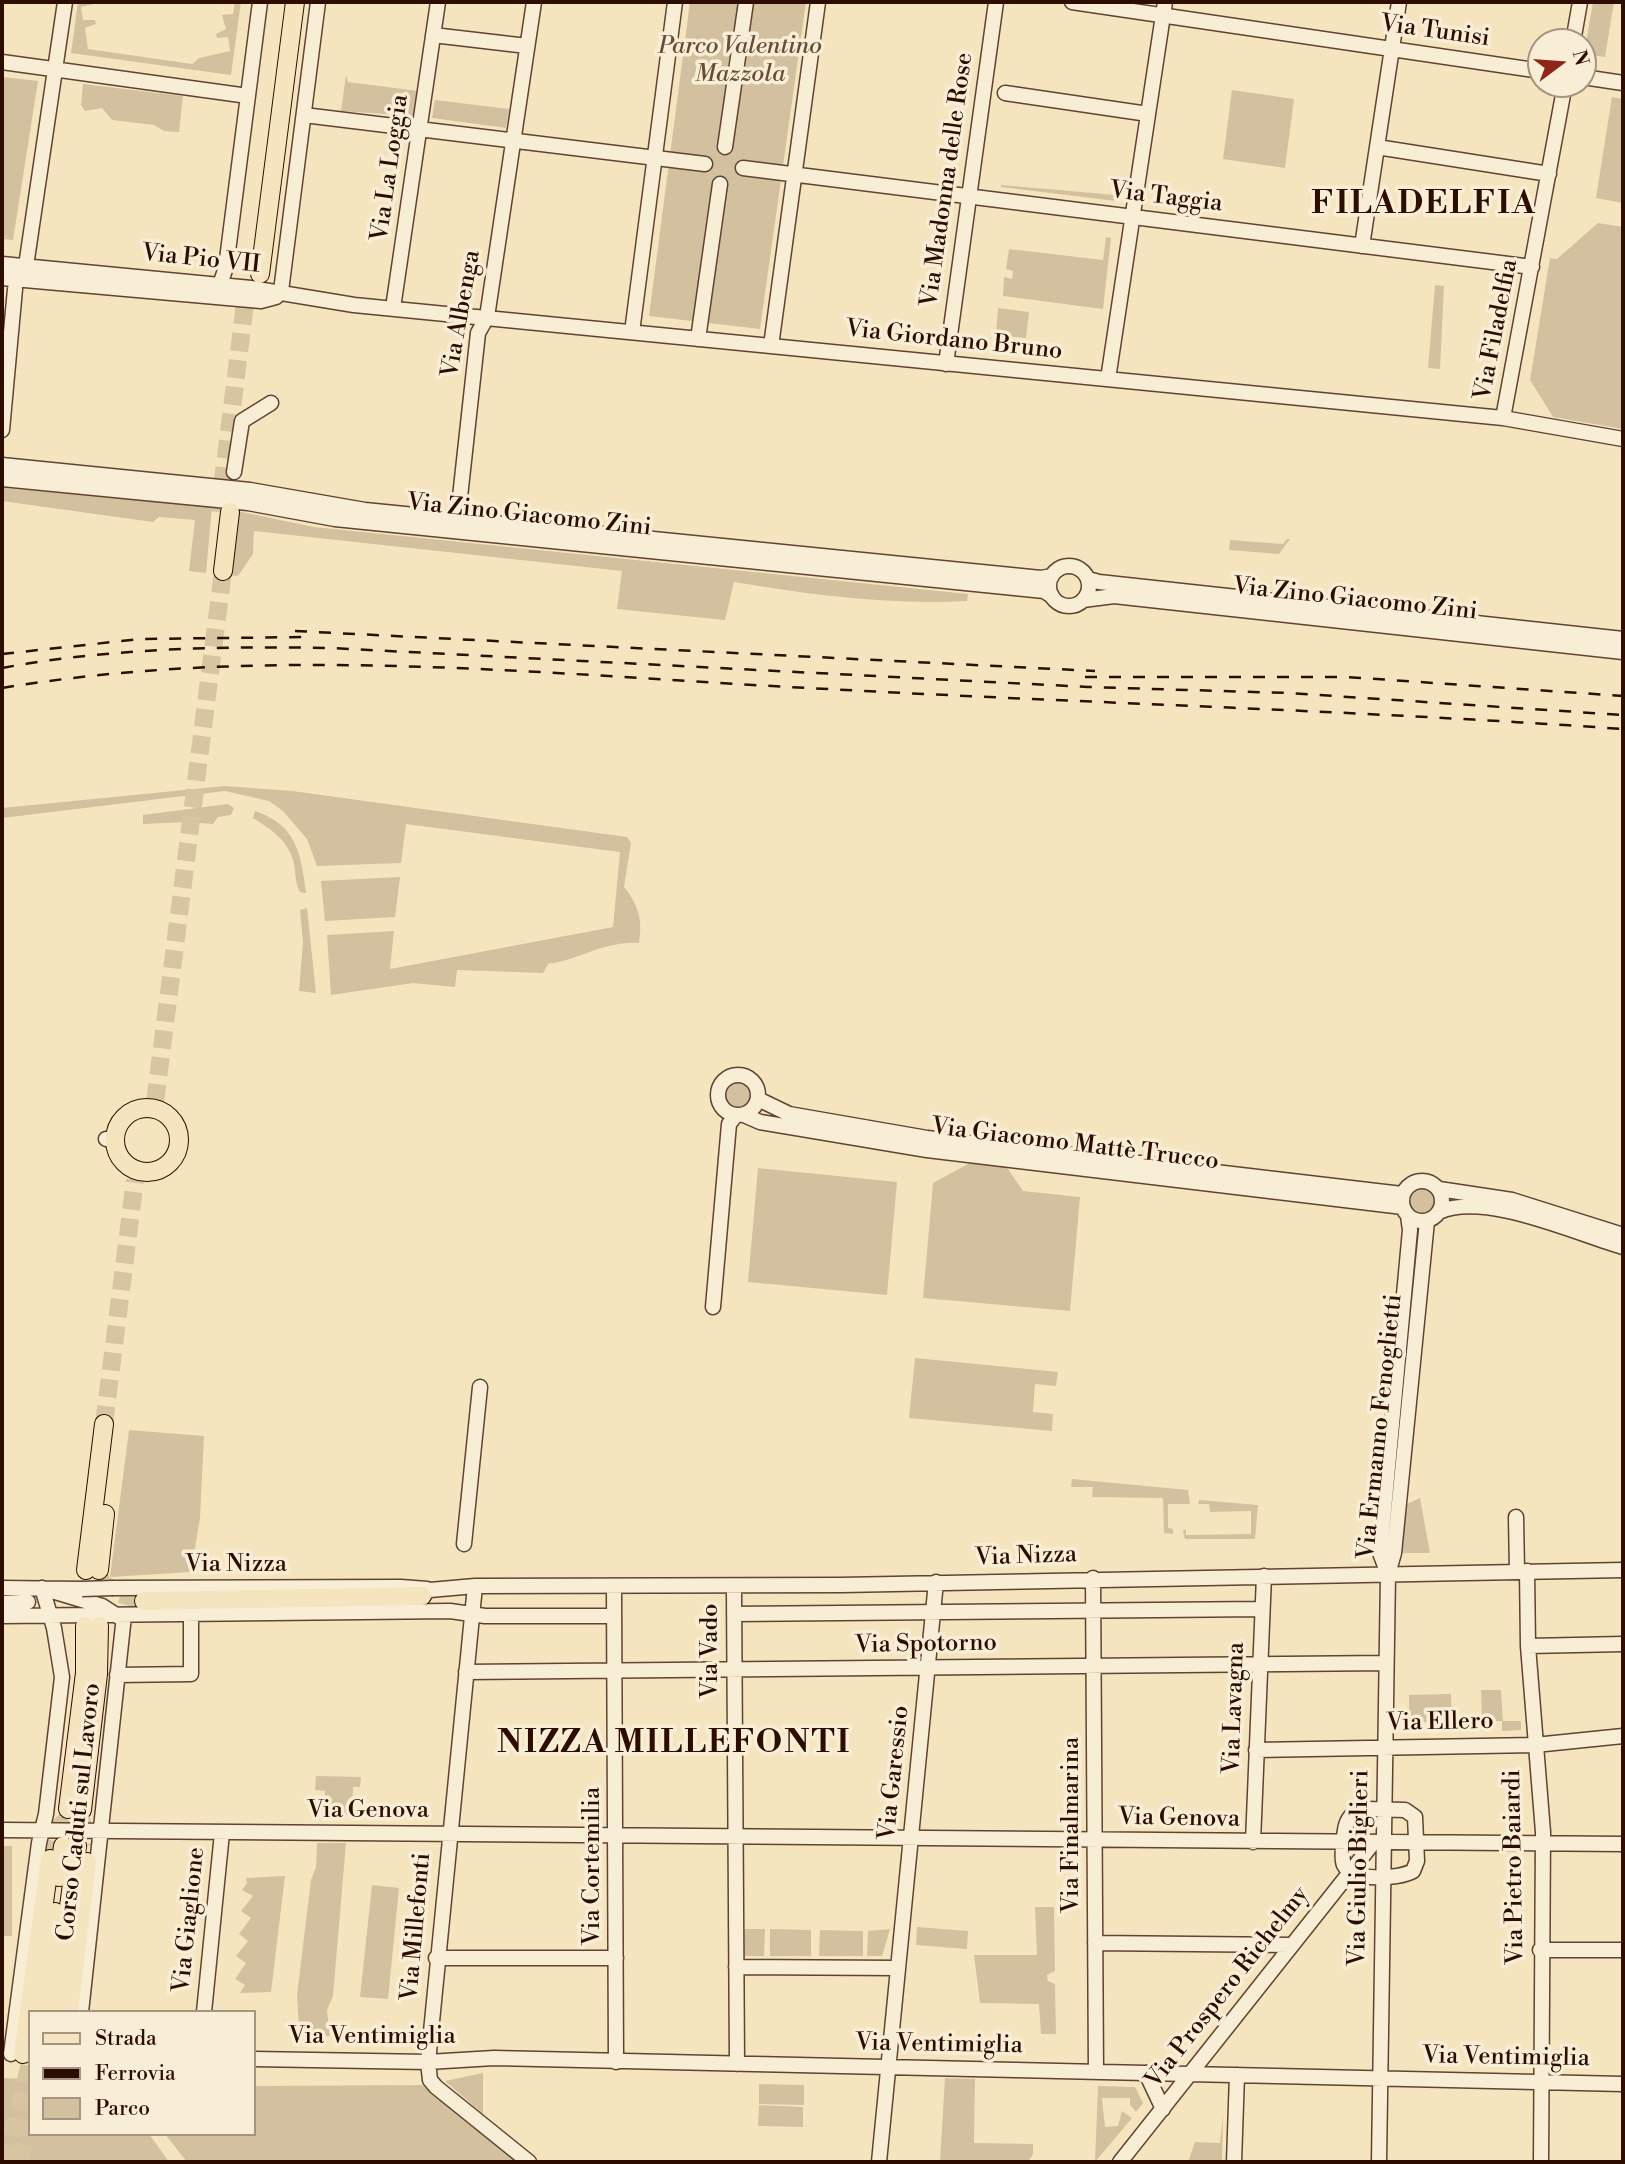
<!DOCTYPE html>
<meta charset="utf-8">
<style>
body{margin:0}
#map{position:relative;width:1625px;height:2164px;overflow:hidden;background:#f5e5bf;font-family:"Libre Bodoni",serif}
canvas{display:block}
.frame{position:absolute;inset:0;border:4px solid #2e0d01;pointer-events:none}
.legend{position:absolute;left:28px;top:2010px;width:228px;height:126px;box-sizing:border-box;background:#f8eed5;border:2px solid #a79480;margin:0;padding:9px 12px;list-style:none;font-size:21px;color:#2e0d01}
.legend li{display:flex;align-items:center;gap:14px;height:35px}
.legend b{width:35px;border:2px solid #a79480}
.north{position:absolute;left:1527px;top:28px;width:70px;height:70px;box-sizing:border-box;background:#f8eed5;border:2px solid #a79480;border-radius:50%;rotate:74deg;font-size:19px;font-weight:700;line-height:28px;text-align:center;color:#2e0d01}
.north::after{content:'';display:block;margin:auto;width:24px;height:32px;background:#8f2418;clip-path:polygon(50% 0,100% 100%,50% 72%,0 100%)}
</style>
<div id="map">
<canvas width="1625" height="2164"></canvas>
<div class="frame"></div>
<ul class="legend">
<li><b style="height:9px;background:#f5e5bf"></b>Strada</li>
<li><b style="height:9px;background:#2e0d01"></b>Ferrovia</li>
<li><b style="height:19px;background:#d3c09f"></b>Parco</li>
</ul>
<div class="north">N</div>
</div>
<script>
const g = document.querySelector('canvas').getContext('2d');
g.lineJoin = 'round';
function paint(path, color) { g.fillStyle = color; g.fill(path, 'evenodd'); }
function strokePath(path, color, width, dash) { g.strokeStyle = color; g.lineWidth = width; g.lineCap = dash ? 'butt' : 'round'; g.setLineDash(dash || []); g.stroke(path); }
function write(font, color, halo, rows, align = 'center') {
  g.font = font + ' "Libre Bodoni",serif'; g.lineWidth = 7; g.setLineDash([]); g.textBaseline = 'middle'; g.strokeStyle = halo; g.fillStyle = color; for (const [text, x, y, turn = 0] of rows) {
    g.save(); g.translate(x, y); g.rotate((+turn || 0) * Math.PI / 180); g.textAlign = isNaN(turn) ? turn : align; if (halo) g.strokeText(text, 0, 0); g.fillText(text, 0, 0); g.restore();
  }
}
paint(new Path2D(`
 M78,2H102L81,7L83,20H95L96,24L85,28L88,49L192,64L199,58L230,51L228,37L217,38L216,34L226,29L222,15L233,14L235,2H241L231,75L71,53Z
 M690,2H806L760,329L649,316Z
 M1593,2H1614L1605,57L1584,54Z
 M346,75L348,82L418,91L414,116L341,111Z
 M2,77L38,81L13,240L2,239Z
 M83,84L183,96L179,132L164,131L154,125L112,120L102,108L85,111L81,105Z
 M1232,90L1294,99L1285,168L1223,159Z
 M1612,97L1623,99V203L1596,198Z
 M435,100L509,109L506,128L432,118Z
 M1001,185L1116,195V201L1001,187Z
 M1598,223L1623,227V429L1553,417L1530,380L1550,258L1557,259Z
 M1106,237L1111,238L1103,309L1003,296L1004,277L1012,279L1013,271L1006,269L1009,249L1103,260Z
 M1435,285L1444,286L1440,369L1428,368Z
 M998,308L1029,312L1026,338L996,335Z
 M2,488L212,506L206,573L189,571L195,520L159,517L153,522L2,501Z
 M237,511L314,527L968,594L967,601C887,605 813,595 734,582L725,620L617,609L622,571L254,531L253,554L238,576L224,575Z
 M1287,539H1290L1279,554L1229,550L1230,540L1283,544Z
 M225,786L292,791L627,837L631,843L624,887C638,904 643,920 639,943C603,941 580,960 548,964L543,973L457,970L455,987L413,983L331,995L327,935L394,931L390,969L613,927L620,852L406,824L401,863L317,866L307,839L283,811L269,801L225,791L2,818V808Z
 M228,804L234,808L231,815L218,817L213,824L188,822L143,824V815Z
 M255,811C297,825 301,854 306,893L300,892C295,884 296,874 294,864C289,841 272,830 253,818Z
 M400,877L395,917L325,921L321,881Z
 M307,908L316,993L299,991L303,942L300,910Z
 M724 1095a15 15 0 1 1 30 0a15 15 0 1 1-30 0Z
 M970,1163L1006,1166L1023,1191L1080,1197L1070,1311L923,1298L933,1183Z
 M758,1168L897,1182L887,1295L748,1282Z
 M1407 1201a14 14 0 1 1 28 0a14 14 0 1 1-28 0Z
 M915,1358L1058,1372L1056,1386L1035,1384L1033,1412L1053,1414L1052,1431L909,1418Z
 M129,1430L204,1436L200,1518L191,1572L110,1577Z
 M1072,1479L1188,1490L1190,1504H1168V1528L1173,1529V1534L1164,1533L1163,1498L1092,1497L1093,1487H1071Z
 M1420,1498L1430,1553H1401L1407,1504Z
 M1199,1500L1258,1505L1255,1539H1185L1183,1531L1186,1529V1535L1251,1534V1511L1210,1512L1209,1504H1198Z
 M1481,1690H1501L1503,1721H1521V1730L1502,1731V1721H1482Z
 M1451,1694L1452,1722H1409V1695Z
 M316,1776L361,1777L360,1787H353L352,1815H324L325,1791L315,1790Z
 M317,1843H346L333,1996L327,2010L330,2036L294,2035V2028H299L297,1995L311,1880L316,1867Z
 M2,1846H12V1936H2Z
 M285,1876L271,1992L240,1993L245,1985L235,1979L246,1963L236,1956L248,1941L239,1934L251,1918L241,1911L253,1896L242,1890L247,1883L246,1878Z
 M372,1885L399,1888L388,1999L360,1997Z
 M1035,1907H1054L1055,1971L1047,1975L1048,1981L1055,1984L1056,2034H1041L1039,2004L980,2003L974,1955H1037Z
 M917,1927L968,1931L967,1949L916,1945Z
 M742,1929H765L764,1956H742Z
 M770,1929L811,1930V1956H770Z
 M890,1929L882,1956H867L868,1931Z
 M820,1930L863,1931V1956H819Z
 M483,2073V2114L445,2081Z
 M2,2078L30,2079V2134H149L169,2162H2Z
 M945,2078L975,2079L974,2143L1033,2144V2154L1028,2162H940Z
 M759,2084L804,2085V2105L759,2104Z
 M422,2085L519,2162H187L165,2134H254V2086Z
 M1098,2086L1135,2087L1143,2103L1136,2112L1130,2105V2098H1102L1105,2127L1118,2126L1122,2111L1132,2118L1095,2162Z
 M759,2105L803,2107V2127L758,2126Z
 M1223,2113L1222,2162H1188L1195,2142L1220,2143Z`), '#d3c09f');
strokePath(new Path2D(`
 M219,512L249,272
 M155,1102L223,571
 M104,1424L135,1180
 M99,1579L113,1592L144,1601
 M81,1818L87,1846
 M50,1859L61,1825L67,1819
 M5,2162L30,2064
 M20,2162L30,2121`), '#d7c5a2', 18, [18, 9]);
const minor = new Path2D(`
 M1072,2L1541,71
 M433,35L527,46
 M1573,42L1580,2
 M2,62L248,96
 M1583,77L1623,83
 M1005,93L1148,114
 M304,115L705,164
 M725,147L746,2
 M1377,147L1549,174
 M743,168L1532,267
 M1362,246L1399,2
 M2,264L251,288L354,305L1503,418L1623,439
 M26,266L65,2
 M2,278L261,301L276,297L281,291
 M220,285L226,267L260,2
 M281,291L318,2
 M393,308L438,2
 M632,332L675,2
 M698,339L720,184
 M771,346L818,2
 M946,364L996,2
 M1108,379L1165,2
 M1503,418L1565,84
 M2,430L15,289
 M2,465L250,490L365,510L1041,578L1052,576
 M234,472L242,421L271,403
 M2,479L248,503L335,519L1044,591L1052,596
 M460,497L478,333L487,317L534,2
 M1049 586a20 20 0 1 1 40 0a20 20 0 1 1-40 0Z
 M1088,579L1099,582L1623,639
 M1083,600L1114,596L1623,652
 M718 1095a20 20 0 1 1 40 0a20 20 0 1 1-40 0Z
 M758,1099L789,1114L927,1138L1402,1194
 M744,1115L760,1122L927,1150L1403,1207
 M106,1139L115,1140
 M1402 1201a20 20 0 1 1 40 0a20 20 0 1 1-40 0Z
 M1439,1189L1512,1200L1623,1235
 M1439,1212C1485,1191 1577,1234 1623,1247
 M713,1307L729,1124L736,1115
 M1516,1517L1517,1572
 M464,1544L480,1387
 M1527,1571L1528,1646L1543,1832L1541,2162
 M1388,1574L1380,1553L1410,1230L1408,1216
 M1093,1578L1096,2072
 M475,1586L428,2062L430,2080L436,2087L529,2162
 M614,1586L616,2062
 M2,1588L82,1589
 M42,1588L102,1606L119,1617
 M113,1588L401,1587L427,1589
 M734,1591L737,2064
 M2,1603L28,1602
 M399,1611L430,1590L475,1586L841,1585L1623,1570
 M734,1614L1262,1609
 M2,1616L450,1611L485,1616H614
 M1528,1646L1623,1644
 M466,1672L1386,1663
 M117,1675L191,1674V1614
 M1256,1750L1535,1745L1623,1736
 M1366,1809L1405,1810L1415,1817L1417,1861L1413,1871C1399,1879 1353,1882 1344,1865C1341,1858 1343,1846 1344,1838C1345,1827 1346,1820 1354,1813Z
 M2,1830L1623,1844
 M1253,1842L1264,1576
 M1095,1943L1291,1945
 M1540,1950H1623
 M436,1958H616
 M736,1967L898,1968
 M81,2012L124,1616
 M204,2012L222,1833
 M11,2054L39,1843L46,1814L62,1677L54,1628L42,1588
 M254,2059L428,2062L494,2058L1623,2084
 M1146,2073L1163,2109
 M879,2162L936,1582
 M1120,2162L1374,1842
 M1234,2162L1237,2075
 M1379,2162L1388,1574L1394,1553L1427,1221`);
const major = new Path2D(`
 M260,274L295,2
 M223,571L230,512
 M115 1140a32 32 0 1 1 64 0a32 32 0 1 1-64 0Z
 M86,1570L104,1424
 M99,1570L105,1514
 M144,1601L422,1596
 M68,1809L85,1673V1626
 M82,1810L98,1674L99,1626
 M59,1877L63,1846
 M41,2012L55,1912
 M55,2012L77,1846
 M69,2012L87,1862
 M23,2054L50,1859`);
strokePath(minor, '#604330', 17);
strokePath(major, '#2e0d01', 20);
strokePath(minor, '#f8eed5', 14);
strokePath(major, '#f5e5bf', 18);
strokePath(new Path2D(`
 M295,631L1095,671
 M2,654L140,639L305,637
 M2,668C110,648 221,646 331,648L1088,687L1288,693L1623,715
 M1085,677H1347L1623,696
 M2,688C268,644 540,674 808,688C1080,703 1352,710 1623,729`), '#2e0d01', 2.5, [12, 12]);
const minorBridge = new Path2D(`
 M82,1589L113,1588`);
strokePath(minorBridge, '#604330', 17, []);
strokePath(minorBridge, '#f8eed5', 14);
write('24px', '#2e0d01', '#f8eed5', [
 ["Via Tunisi",1435,32,8],
 ["Via La Loggia",391,168,-82],
 ["Via Madonna delle Rose",948,180,-82],
 ["Via Taggia",1166,198,7],
 ["Via Pio VII",201,260,6],
 ["Via Albenga",462,314,-80],
 ["Via Filadelfia",1497,330,-79],
 ["Via Giordano Bruno",954,341,6],
 ["Via Zino Giacomo Zini",529,516,6],
 ["Via Zino Giacomo Zini",1355,600,6],
 ["Via Giacomo Mattè Trucco",1075,1145,7],
 ["Via Ermanno Fenoglietti",1381,1427,-84],
 ["Via Nizza",1026,1557,-2],
 ["Via Nizza",236,1565],
 ["Via Spotorno",926,1645,-1],
 ["Via Vado",711,1651,-90],
 ["Via Lavagna",1235,1708,-88],
 ["Via Ellero",1440,1723,-1],
 ["Via Garessio",895,1773,-84],
 ["Via Genova",368,1811],
 ["Corso Caduti sul Lavoro",80,1812,-84],
 ["Via Genova",1179,1819,1],
 ["Via Finalmarina",1072,1825,-90],
 ["Via Cortemilia",593,1866,-90],
 ["Via Pietro Baiardi",1515,1867,-91],
 ["Via Giulio Biglieri",1360,1868,-89],
 ["Via Giaglione",190,1920,-84],
 ["Via Millefonti",417,1927,-85],
 ["Via Prospero Richelmy",1228,1988,-52],
 ["Via Ventimiglia",372,2037],
 ["Via Ventimiglia",939,2045,1],
 ["Via Ventimiglia",1506,2058,1]
]);
write('italic 24px', '#684c38', '#f8eed5', [
 ["Parco Valentino",740,47],
 ["Mazzola",740,75]
]);
g.letterSpacing = '2px';
write('bold 32px', '#2e0d01', '#f8eed5', [
 ["FILADELFIA",1424,205],
 ["NIZZA MILLEFONTI",674,1744]
]);
g.letterSpacing = '0px';
</script>
